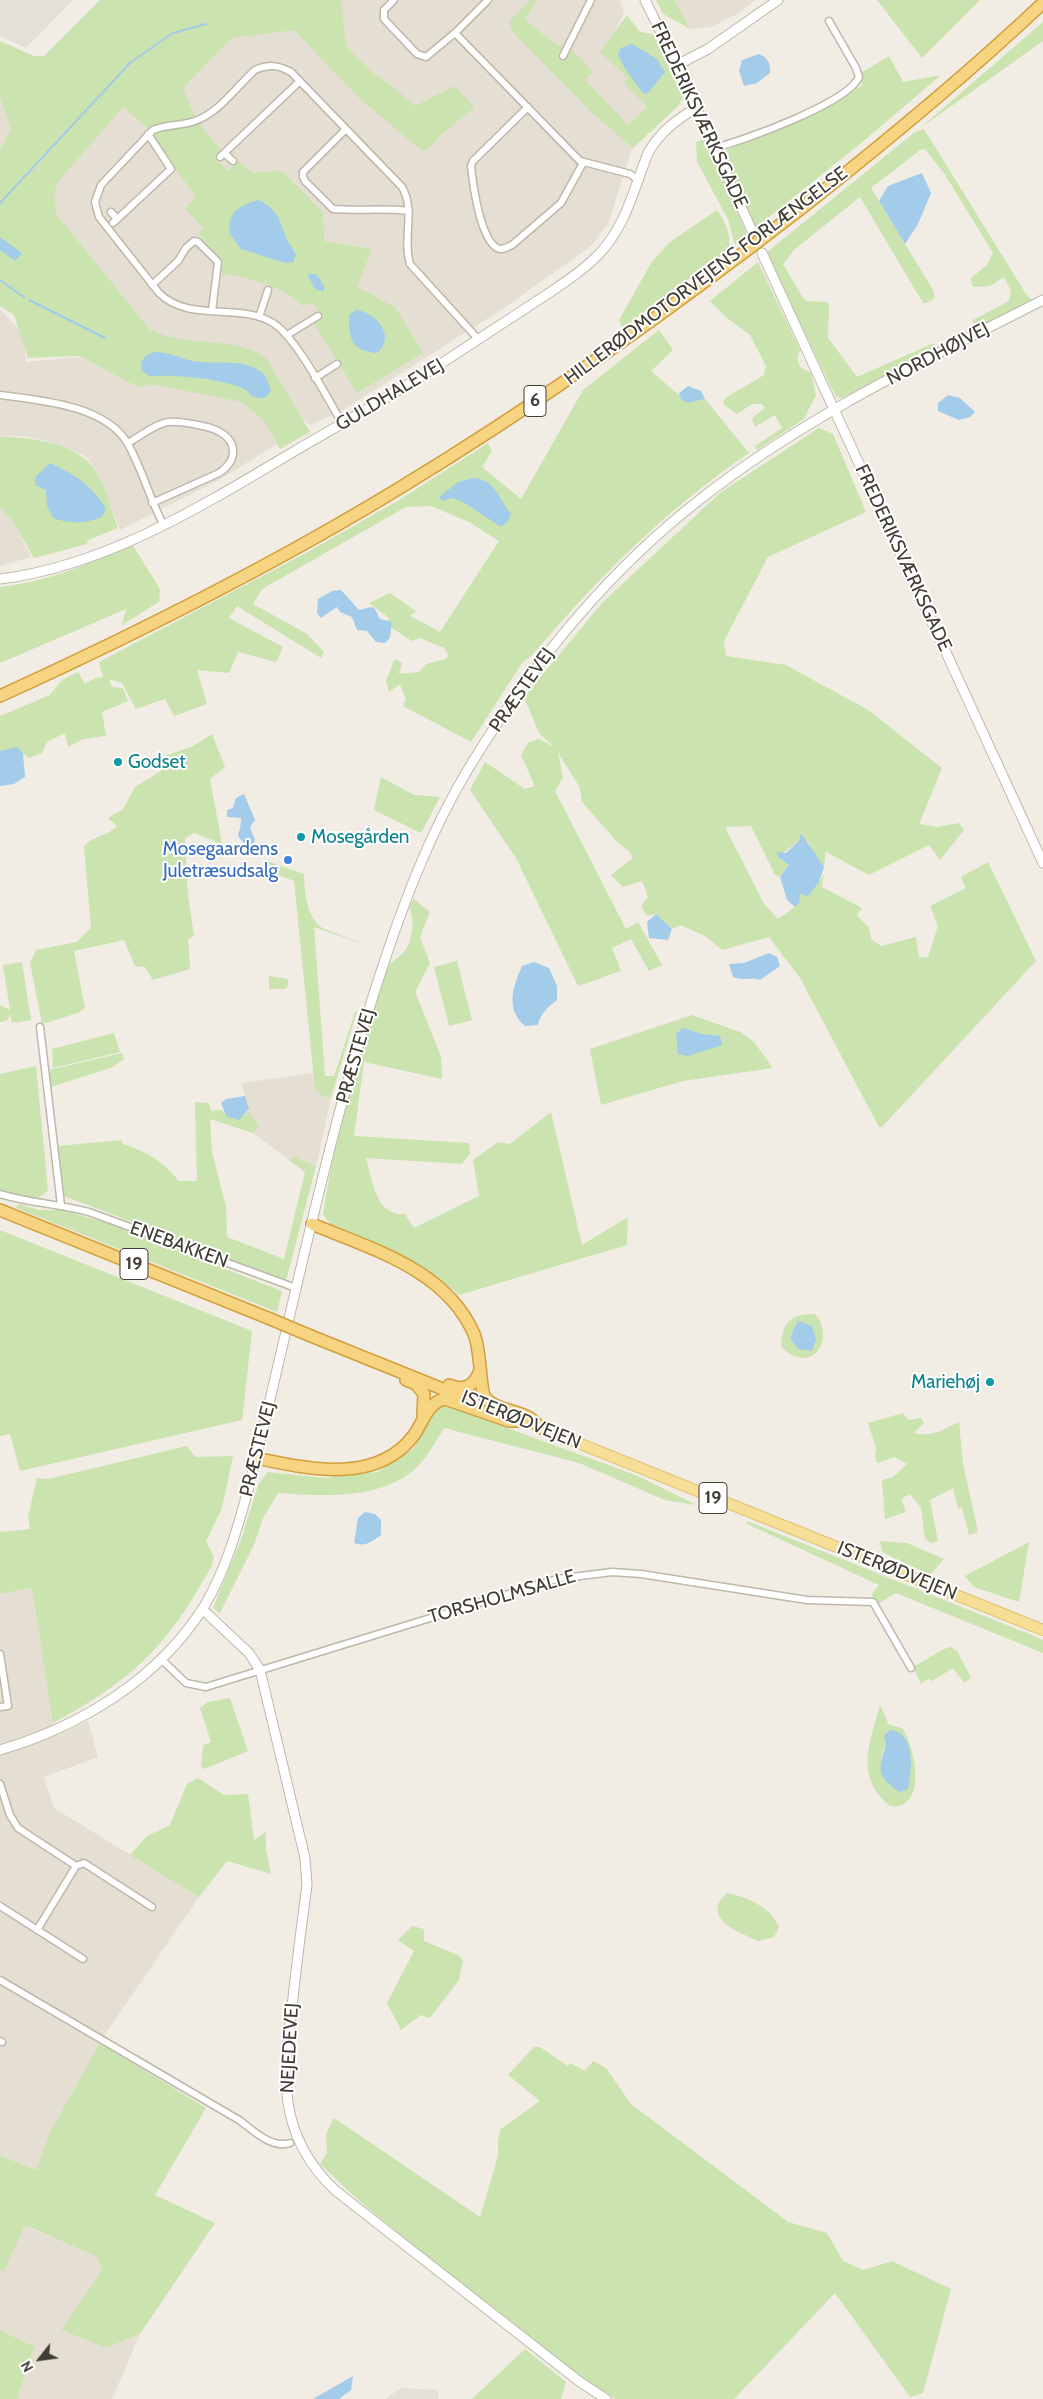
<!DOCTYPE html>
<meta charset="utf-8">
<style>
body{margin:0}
#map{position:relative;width:1043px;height:2399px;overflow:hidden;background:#f1ede4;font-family:Cabin,sans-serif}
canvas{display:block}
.north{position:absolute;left:15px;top:2334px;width:50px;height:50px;-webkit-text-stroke:4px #fff;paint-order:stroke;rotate:240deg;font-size:14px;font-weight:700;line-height:20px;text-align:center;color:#423d34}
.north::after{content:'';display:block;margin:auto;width:18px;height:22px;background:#423d34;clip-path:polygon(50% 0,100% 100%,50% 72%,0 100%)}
</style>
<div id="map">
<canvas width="1043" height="2399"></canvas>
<div class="north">N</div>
</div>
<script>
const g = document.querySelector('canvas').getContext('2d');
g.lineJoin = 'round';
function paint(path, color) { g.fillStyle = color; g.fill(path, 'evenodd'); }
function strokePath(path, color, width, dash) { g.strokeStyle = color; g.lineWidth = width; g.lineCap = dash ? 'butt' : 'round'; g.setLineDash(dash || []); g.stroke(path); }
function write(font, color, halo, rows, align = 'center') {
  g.font = font + ' Cabin,sans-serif'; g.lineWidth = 4; g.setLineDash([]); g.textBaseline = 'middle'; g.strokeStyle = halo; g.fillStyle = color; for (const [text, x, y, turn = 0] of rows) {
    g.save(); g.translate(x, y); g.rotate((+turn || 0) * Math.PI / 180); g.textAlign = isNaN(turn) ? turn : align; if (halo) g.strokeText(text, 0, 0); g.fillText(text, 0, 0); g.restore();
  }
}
paint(new Path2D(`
 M335,0H530L524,19L536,0H620L624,14L603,53L649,96L608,224L591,246L504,308L343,410L310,425L302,419L271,365L173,341L159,336L147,330L57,215L53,198L55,184L123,105L182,87L231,36L294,28L415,114L342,50Z
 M675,0H756L735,15L711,27L690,29Z
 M0,97L14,134L0,161Z
 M0,309L24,335L26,362L79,357L140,386L152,383L243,401L266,421L277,444L219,480L120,530L97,471L85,455L43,440L22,436L0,437Z
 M0,503L13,521L31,557L0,566Z
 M313,1073L316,1088L322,1096L331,1098L316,1166L293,1156L289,1160L253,1133L259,1126L248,1111L242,1083Z
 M32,1588L53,1723L59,1735L88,1721L98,1757L44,1777L54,1808L199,1897L106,2033L49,2134L36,2170L0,2155V1594Z
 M24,2225L97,2257L102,2270L61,2330L106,2348L140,2334L112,2399H17L35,2347L0,2330V2270L4,2271Z`), '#e4dfd2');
paint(new Path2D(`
 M0,0H73L26,48L0,36Z
 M401,2388L437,2390L439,2399H385Z`), '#e3dfd9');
paint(new Path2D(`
 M100,0H341L346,46L373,73L391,85L415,106L454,86L475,107L444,132L426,151H422L360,99L294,30L232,38L183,88C193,115 202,130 222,151L215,158L228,171L239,161L252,173L278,171L284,173L323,213L324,241L372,249L357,287L395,307L423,353L357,393L314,323L323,317L313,302L303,306C285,286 248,277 222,274L223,261L198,233L203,228L185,208L196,197L145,126L123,107L56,184L54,198L57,215L149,329C185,349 234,334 267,359L310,432L280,449L265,422L242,402L151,384L138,387L79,356L28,358L14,315L0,306V149L11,130L0,97V41L34,56H44Z
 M530,0H537L525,19L553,43L573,51L593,72L585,80L628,125L647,107L624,83L628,78L600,52L627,15L640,32L653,34L683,98L678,106L633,148L592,113L512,31L509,22Z
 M656,0H675L690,29L663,14Z
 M877,0H980L922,58Z
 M1043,22V41L919,129Z
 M889,56L903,82L941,75L866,139L754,229L722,152L831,106L862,85L861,73Z
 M924,129L1026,294L1032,300L974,332L973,320L1009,301L1011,291L1004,277L990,286L973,287L971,278L987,265L993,253L944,173L925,149L920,150L871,188L933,290L935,298L927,303H923L860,197L795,249L783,264L803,298L807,301L827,302L829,306L828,338L857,377L934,343L936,348L842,398L836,397L766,253L915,132Z
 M705,139L747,235L735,245L728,219L697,162L696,142Z
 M717,210C725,222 733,236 728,250L622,328L619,320L651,263L670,242Z
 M758,262L800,350L797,358L800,367L811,373L816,395L804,419L757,450L755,446L782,428L775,415L755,427L752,418L765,408L762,404H752L737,414L723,404L725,398L764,375L766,366L750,335L727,318L710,301Z
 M659,330L673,350L651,371L688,403L705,399L749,453C664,511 600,576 533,654L522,663L471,742L403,706L406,699L400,684L389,692L386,681L395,659L402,663L399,674L419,672L426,664L446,659L448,654L444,648L420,638L412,641L386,624L389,618L369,603L390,593L416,611L410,616L440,632L499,541L469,522L431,506L406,507L262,589L253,604L307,634L324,652L321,658L237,606L229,618L283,647L276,662L238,652L229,673L197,670L207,704L174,716L165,699L136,709L122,683L109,679L112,687L123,688L128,701L102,712L106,736L83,739L68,747L65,733L47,742L42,753L29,758C18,749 14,749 0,751V716L50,695L63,679L78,672L85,684L96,678L103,677L99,662L306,553L401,499L488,443L492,451L482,467L521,499L583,390Z
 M819,428L833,434L866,512L768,557L724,641L726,656L786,665L868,710L942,768L919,824L937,827L959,823L964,830L940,860L929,845L869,875L826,852L824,867L813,853L808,841H799L778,857L789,865L780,877L775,875L751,826L725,827L764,904L778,919C789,911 798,908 800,894L819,882L824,874L822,887L862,908L857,915L869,928L871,939L881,946L916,937L919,958L928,957L938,926L930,906L966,888L961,877L988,862L1036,961L882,1127H879L800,978L769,937L722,950L705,936L681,925L672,929L656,914L647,916L641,906L648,897L642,881L623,887L611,875L633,858L629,851L619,844L582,802L580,788L558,752L563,778L555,791L626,929L638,922L662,965L649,971L631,939L612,948L621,971L578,986L516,858L470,790L485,762L525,789L535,786L521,755L528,743L539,739L554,747L539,733L529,708L523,698L603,602L721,492Z
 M0,437C30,437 78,443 95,470C106,486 111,510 118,528L88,540L87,544L34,558L12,520L0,507Z
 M132,544L160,589L159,602L122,625L126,609L0,663V587C45,582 91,564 132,544Z
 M212,734L225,767L210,779L222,844L194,833L185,838L188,896L194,936L188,939L190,969L153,980L145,967L135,966L124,940L74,951L85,1008L78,1013L42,1024L30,962L36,950L77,942L91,928L84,846C94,835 107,837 117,826L108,818L123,809L135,787L161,771L162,757L193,746Z
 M381,777L414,795L440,797L421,833L374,810Z
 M264,860L304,874C305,893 306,916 322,928L375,948L314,927L325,1076H334L355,1012L357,1011L331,1098L322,1096L315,1088L294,881L267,871Z
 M414,899L430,912L420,937L430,963L415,992L441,1056L442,1079L364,1062L354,1136L469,1143L470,1153L462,1164L366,1158C372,1180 376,1217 405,1214L414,1228L479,1196L473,1160L498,1142L510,1144L551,1112L582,1245L628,1217L627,1245L459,1295C422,1262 376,1245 331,1225L323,1215C335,1132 360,1052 385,972C387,964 397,959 403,953C413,942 415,919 409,907Z
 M457,961L472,1020L449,1026L434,967Z
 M22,962L31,1020L12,1023L10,1014L7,1021L0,1022V1005L10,1010L3,965Z
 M269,976L288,979V985L285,989H269Z
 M692,1015L740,1032L754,1042L773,1068L683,1081L601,1105L590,1049Z
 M114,1033L120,1052L53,1068L52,1049Z
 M122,1053L124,1059L113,1067L51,1087L49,1070Z
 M36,1066L48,1191L35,1200L0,1191V1074Z
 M195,1102L209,1103L211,1111L222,1110L226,1116H244L248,1111L259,1126L253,1133L210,1119L212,1152L226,1207L227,1237L284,1259L305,1172L289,1160L293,1156L316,1166L286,1281L64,1196L58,1146L121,1140L123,1144C149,1153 161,1160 179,1181H197Z
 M18,1204L40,1210H60L104,1222L282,1291L277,1312L16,1208Z
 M0,1230L252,1331L242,1420L20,1471L10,1434L0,1436Z
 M815,1314C835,1336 815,1378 781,1347C782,1322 790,1314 815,1314Z
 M444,1405L467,1410L510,1429L638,1476L696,1505L665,1500L579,1463L444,1428C433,1446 422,1467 403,1478C366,1499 319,1496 278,1493L263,1518L254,1545L220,1613L213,1608L242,1537L258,1485L268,1472L325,1478L378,1472L414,1448L425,1424L437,1408Z
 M903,1413L908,1420L921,1418L924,1423L914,1433C932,1437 943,1430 959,1422L963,1464L978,1532L969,1535L962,1508H958L953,1488L930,1500L938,1541L931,1543L925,1539L921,1508L910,1494L901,1499L906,1512L885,1519L882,1480L893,1477L907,1464L894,1457L877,1463L875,1456L876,1448L868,1423Z
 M187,1446L195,1457L233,1456L222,1508L206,1541L214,1557L212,1565C167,1647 134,1679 53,1723L32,1588L0,1594V1532L30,1529L28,1517L37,1478L48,1479Z
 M747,1521L1034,1636L1043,1640V1653L896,1593L879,1603L871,1595L879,1585L747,1524Z
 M880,1541L907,1543L944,1559L930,1575L882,1552Z
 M1029,1542L1019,1602L974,1587L965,1576Z
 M951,1647L957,1651L971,1678L964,1683L953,1668L932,1681L928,1679L921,1684L913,1667L944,1649Z
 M230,1698L248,1751L204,1769L201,1766L203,1745L211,1742L200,1708L208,1702Z
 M880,1705L889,1725L902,1728C913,1744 926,1794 902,1805C899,1807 893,1806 890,1806C854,1776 870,1743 880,1705ZM886,1741L900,1792C876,1778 879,1764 886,1741Z
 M198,1778L224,1795L248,1794L254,1840L266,1832V1849L271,1874L227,1861L199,1897L130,1855L147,1836L170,1825L187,1784Z
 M727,1893C749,1898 769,1906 779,1927L774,1937L759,1941C740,1933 699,1918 727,1893Z
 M412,1926L424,1929V1941L458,1955L463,1960L459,1980L430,2018L421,2015L401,2030L387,2003L414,1951L398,1940Z
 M100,2043L206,2108L155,2195L215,2223L140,2334L106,2348L61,2330L102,2270L97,2257L25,2225L4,2271L0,2270V2155L36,2170L49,2134Z
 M534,2047H540L568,2066L570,2063L585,2071L593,2061L606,2068L631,2104L788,2222L827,2233L843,2261L863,2270L892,2261L951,2289L923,2393L910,2397L835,2293L734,2399H615L579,2375L475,2297L355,2197L320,2164L327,2153L326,2134L334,2118L480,2217L498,2156V2140L501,2129L540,2101L508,2075Z
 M0,2330L35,2347L17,2399H0Z
 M525,2349L566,2382L561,2399H472Z`), '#cae3af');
paint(new Path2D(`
 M632,44L657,59L665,72L648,93L645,94C640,91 619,61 618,54L621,48Z
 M759,54C768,58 771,63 770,73L757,83L744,86L739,71L742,60Z
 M922,173L931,193L918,224L905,244L879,201L888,186Z
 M258,200C277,208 279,219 286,237C288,243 293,249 296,255L293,262L285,263L241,249L230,234L229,223L234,212L244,205Z
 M0,237L22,253L15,261L0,250Z
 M309,274H316L324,286V291L316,290L308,276Z
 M356,310C376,312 397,337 377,353C351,351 349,338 349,315Z
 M154,352C166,352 176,356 188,360C210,366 240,357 260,371C266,375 269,384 271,391L265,398C248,399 253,393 242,388C218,378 175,375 149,376L142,371L141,362L146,356Z
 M688,386L701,391L705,399L688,403L681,399L679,393Z
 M948,395L960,398L975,412L970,417L959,420L938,411V403Z
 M50,463C74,474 93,486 106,509L102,517C84,524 71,524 53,518L47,505L46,490L35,485L36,476Z
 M473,478C495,479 499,499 511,514L508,521L501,527L463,502L452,498L443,501L439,497L458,482Z
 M341,590L359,610L372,607L375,609L380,619L392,622L390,638L385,643L376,642L367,631L357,630L352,617L340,612L337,607L321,618L317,613L318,599L332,591Z
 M17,747L23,753L25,777L14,784L0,786V751Z
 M244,794L255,820L250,827L255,840L252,847L249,848C231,830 241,839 241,818L227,817V810L233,808L236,798Z
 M801,833L824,867L819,882L808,896L800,894L799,903L795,907L787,900L780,877L789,865L778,857L777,852L786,853L799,841Z
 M656,914L672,929L668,940L649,938L647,922Z
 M769,953L777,957L780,966L760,980C751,977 742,981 733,977L729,964L744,963Z
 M534,962L549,968L557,986V1000C549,1006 539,1015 538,1025L525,1026C505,1009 513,987 522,966Z
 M683,1028L702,1034L720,1036L722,1045L688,1056L678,1054L676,1034Z
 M245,1096L249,1109L239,1120L226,1116L221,1103L226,1099Z
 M798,1321L812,1326L816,1339L812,1351L798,1349L790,1338Z
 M365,1512L375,1514L381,1520V1535C371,1542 366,1547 354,1543L358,1518Z
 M890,1730C916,1732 912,1770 908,1789L900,1792C863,1770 892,1754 884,1736Z
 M353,2376L351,2390L339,2399H313Z`), '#a3cbea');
strokePath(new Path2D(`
 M0,203L131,62L173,33L206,24
 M0,280L24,297
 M29,300L105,338`), '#a3cbea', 2);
const minor = new Path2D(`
 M394,0L384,10V19L417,54L426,57L455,33L488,0
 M455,33L580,161L630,174L638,180
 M563,56L591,0
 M528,107L473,161L471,166C473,185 480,238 497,248C502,251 507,247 512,245L561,203L583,163
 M346,129L303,172V177L305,181L333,209C359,211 383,208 409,211
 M714,148C743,141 848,103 859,77L856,68L829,21
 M224,153L233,161
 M220,157L300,81
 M111,212L117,219
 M113,223L171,169L148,134
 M152,285L178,261L186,248L194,241L198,242L218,262L212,311
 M259,317L268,290
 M287,335L318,316
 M315,378L337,364
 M0,395C39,400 106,405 128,444C142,469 150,499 163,524
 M342,423C327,398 297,338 273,323C239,302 189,323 159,293L99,217L95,202L101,185L153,130C167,124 181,126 195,121C220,112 236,87 255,70C269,64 278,65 291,72L402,187C416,211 402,238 410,264L479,340
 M128,443C139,437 156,423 169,422C179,421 209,426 218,431C239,442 237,461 219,473L152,503
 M40,1027L61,1205
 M0,1194C30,1203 59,1204 89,1212L296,1288
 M0,1654L8,1706L0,1707
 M161,1659L186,1683L206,1687L557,1579L612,1572L641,1574L807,1600L873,1602L911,1668
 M0,1784L10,1815L18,1828L76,1866L37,1930
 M76,1866L84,1863L152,1907
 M0,1906L83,1959
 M0,1980L239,2120C253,2130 271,2149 290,2143
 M0,2041L2,2042`);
const tertiary = new Path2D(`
 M645,0L677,65L752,231
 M677,65L708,49L778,0
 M762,253L1043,863
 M0,579C106,566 202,506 293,452C343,423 393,395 442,363C476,341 511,318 546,295C565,282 584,270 600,253C626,225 634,189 648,153C660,132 676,120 696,108
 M202,1609L249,1653L260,1670L305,1858L307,1885C302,1922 297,1960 293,1998C283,2074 275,2134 336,2191L580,2382L606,2399
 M0,1750C81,1726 159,1679 205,1605C226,1569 237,1530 248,1490C259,1447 269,1404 279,1361C309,1234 337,1107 377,984C401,909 429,833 470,766C531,666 606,573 698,501C802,418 925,360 1043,300`);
const primary = new Path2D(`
 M541,1428L1043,1630`);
const trunk = new Path2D(`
 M0,696C136,634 270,567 398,489C540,403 676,306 807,204C888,140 968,74 1043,3
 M0,1210L268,1318
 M312,1224C371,1249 446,1269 474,1334C481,1350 480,1390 485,1397C495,1410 517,1410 530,1418C534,1421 537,1425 541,1428
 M311,1336L465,1398
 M406,1380L416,1384L424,1394L423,1414
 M449,1385C465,1392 475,1385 480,1370
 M256,1458C308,1469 377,1485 414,1435C423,1422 428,1402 445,1399L509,1421H523`);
strokePath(minor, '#beb8aa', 9);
strokePath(tertiary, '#beb8aa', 11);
strokePath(primary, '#dbbb68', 12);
strokePath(trunk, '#d29f3c', 14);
strokePath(minor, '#fff', 6);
strokePath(tertiary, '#fff', 9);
strokePath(primary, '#f7de96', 10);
strokePath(trunk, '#f6d481', 11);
const trunkBridge = new Path2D(`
 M268,1318L311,1336`);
strokePath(trunkBridge, '#d29f3c', 14, []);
strokePath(trunkBridge, '#f6d481', 11);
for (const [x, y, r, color] of [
 [118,762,5,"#0f9aa8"],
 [301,837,5,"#0f9aa8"],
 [288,860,5,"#3f7fe0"],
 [990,1382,5,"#0f9aa8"]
]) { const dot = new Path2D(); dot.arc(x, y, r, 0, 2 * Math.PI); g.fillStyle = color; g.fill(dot); strokePath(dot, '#fff', 2); }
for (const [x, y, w] of [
 [535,401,22],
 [134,1264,28],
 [713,1498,28]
]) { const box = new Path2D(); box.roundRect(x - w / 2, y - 15.5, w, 31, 4); g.fillStyle = '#fff'; g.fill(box); strokePath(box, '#423d34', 1); }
write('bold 18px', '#423d34', null, [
 ["6",535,401],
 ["19",134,1264],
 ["19",713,1498]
]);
write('19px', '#423d34', '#fff', [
 ["FREDERIKSVÆRKSGADE",699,115,65],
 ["HILLERØDMOTORVEJENS FORLÆNGELSE",706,276,-37],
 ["NORDHØJVEJ",938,354,-28],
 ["GULDHALEVEJ",390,395,-31],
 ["FREDERIKSVÆRKSGADE",903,558,65],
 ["PRÆSTEVEJ",522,690,-55],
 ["PRÆSTEVEJ",356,1056,-74],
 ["ENEBAKKEN",179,1245,20],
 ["ISTERØDVEJEN",521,1420,22],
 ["PRÆSTEVEJ",258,1449,-76],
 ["ISTERØDVEJEN",897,1571,22],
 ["TORSHOLMSALLE",502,1597,-16],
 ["NEJEDEVEJ",290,2048,-87]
]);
write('19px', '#0d838f', '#fff', [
 ["Godset",128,762],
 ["Mosegården",311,837],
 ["Mariehøj",980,1382,"right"]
], 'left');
write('19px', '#366cbe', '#fff', [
 ["Mosegaardens",278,849],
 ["Juletræsudsalg",278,871]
], 'right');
</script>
